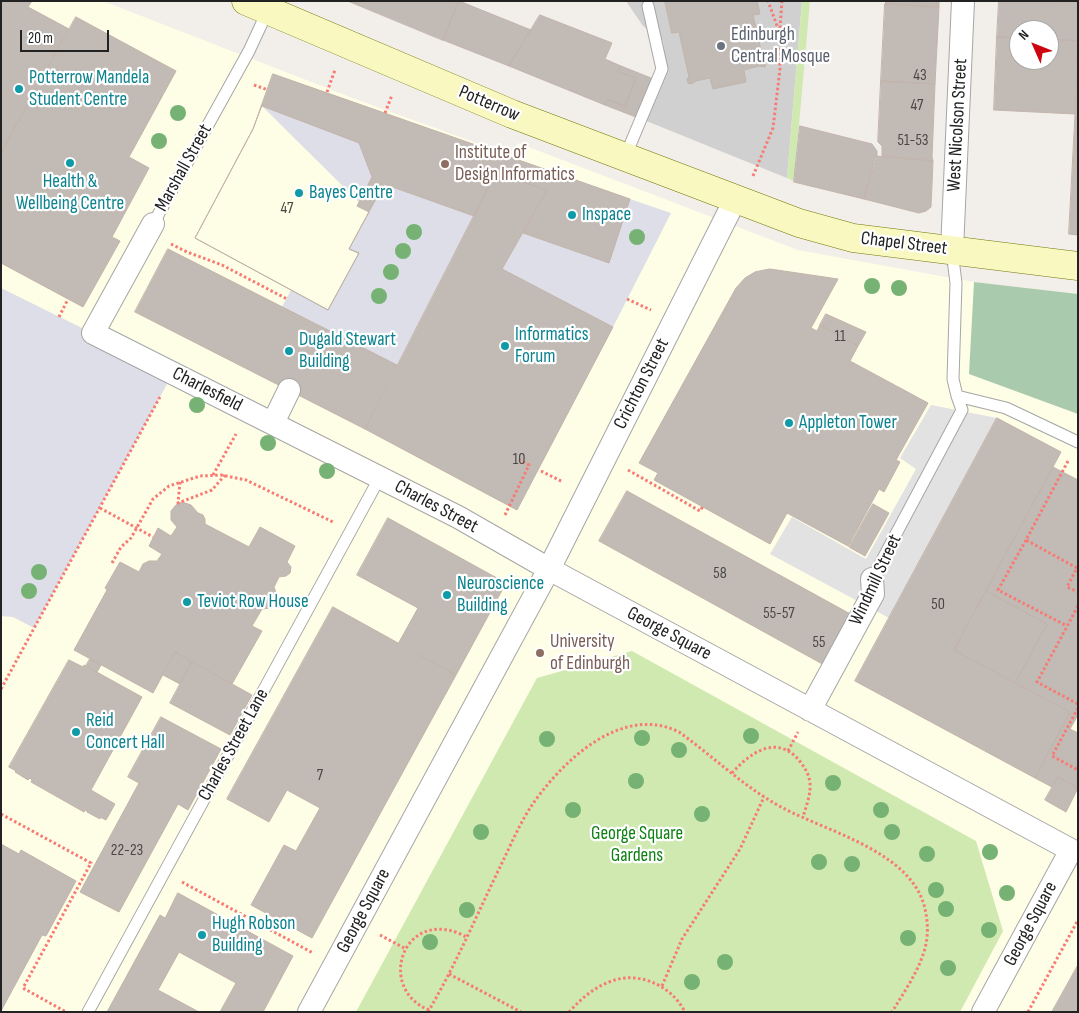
<!DOCTYPE html>
<style>
body{margin:0}
#map{position:relative;width:1079px;height:1013px;overflow:hidden;background:#f2eee9;font-family:"Sofia Sans Condensed",sans-serif}
canvas{display:block}
.frame{position:absolute;inset:0;border:2px solid #222;pointer-events:none}
.north{position:absolute;left:1009px;top:20px;width:50px;height:50px;box-sizing:border-box;background:#fff;border:1px solid #a7a7a7;border-radius:50%;rotate:314deg;font-size:14px;font-weight:700;line-height:20px;text-align:center;color:#222}
.north::after{content:'';display:block;margin:auto;width:18px;height:22px;background:#ce0511;clip-path:polygon(50% 0,100% 100%,50% 72%,0 100%)}
.scale{position:absolute;left:20px;top:30px;width:89px;height:22px;box-sizing:border-box;border:2px solid #222;border-top:0;padding-left:6px;font-size:15px;line-height:18px;white-space:nowrap;color:#222;-webkit-text-stroke:4px #fff;paint-order:stroke}
</style>
<div id="map">
<canvas width="1079" height="1013"></canvas>
<div class="frame"></div>
<div class="north">N</div>
<div class="scale">20 m</div>
</div>
<script>
const g = document.querySelector('canvas').getContext('2d');
g.lineJoin = 'round';
function paint(path, color) { g.fillStyle = color; g.fill(path, 'evenodd'); }
function strokePath(path, color, width, dash) { g.strokeStyle = color; g.lineWidth = width; g.lineCap = dash ? 'butt' : 'round'; g.setLineDash(dash || []); g.stroke(path); }
function write(font, color, halo, rows, align = 'center') {
  g.font = font + ' "Sofia Sans Condensed",sans-serif'; g.lineWidth = 4.5; g.setLineDash([]); g.textBaseline = 'middle'; g.strokeStyle = halo; g.fillStyle = color; for (const [text, x, y, turn = 0] of rows) {
    g.save(); g.translate(x, y); g.rotate((+turn || 0) * Math.PI / 180); g.textAlign = isNaN(turn) ? turn : align; if (halo) g.strokeText(text, 0, 0); g.fillText(text, 0, 0); g.restore();
  }
}
paint(new Path2D(`
 M1,1H103L350,97L512,156L518,143L798,250L974,282L1078,294V1012H1Z`), '#fefde5');
paint(new Path2D(`
 M626,1H802L787,178L644,120L666,68L663,41L643,26Z`), '#d0d0d0');
paint(new Path2D(`
 M802,1H810L794,181L787,178Z
 M632,651L976,841L1003,931L960,1012H356L537,678Z`), '#d0e9b1');
paint(new Path2D(`
 M974,282L1078,294V414L969,374Z`), '#aacaad');
paint(new Path2D(`
 M931,405L997,418L889,618L770,554L792,517L866,559L916,469L900,458Z`), '#e2e2e2');
paint(new Path2D(`
 M273,74L405,120L384,184L474,216L609,263L621,196L671,213L613,327L458,247L397,365L282,307L291,290L328,310L358,254L349,249L369,212L262,106Z
 M1,288L173,373L34,628L13,617L1,616Z`), '#dddee7');
const building = new Path2D(`
 M1,1H32L28,7L69,29L1,153Z
 M348,1H459L443,40Z
 M459,1L531,30L509,66L443,40Z
 M665,1H757L760,14L753,15L763,59L766,61L765,67L759,66L744,70L746,82L713,89L710,78L696,81L691,84L688,83L687,79L689,77L679,32L672,33Z
 M886,1H939V7L886,4Z
 M999,1L1078,2V41L1049,39V30H1019V38L997,37Z
 M885,4L939,7L935,84L881,81Z
 M540,15L612,43L605,59L621,66L618,72L636,78L625,106L607,99L605,105L509,66Z
 M76,17L176,71L129,157L149,168L112,237L120,241L83,307L1,263V153Z
 M997,37L1019,38V60H1049V39L1078,41L1075,114L994,110Z
 M1078,59V235L1069,234Z
 M621,66L656,80L641,119L605,105L607,99L625,106L636,78L618,72Z
 M273,74L630,199L609,263L523,233L547,190L496,173L474,216L384,184L349,249L359,253L328,310L195,238L253,129Z
 M881,81L935,84L932,157L933,161L882,156V146L878,142Z
 M262,106L359,143L372,177L357,206L369,212L349,249L359,253L328,310L195,238L253,129Z
 M800,126L872,144L877,151V156L864,199L794,182Z
 M876,156L933,161L931,207L926,211L919,213L864,199Z
 M496,173L547,190L502,269L613,327L517,510L365,429Z
 M168,249L397,365L365,429L135,312Z
 M770,269L838,279L811,328L817,331L820,325L858,346L850,361L928,403L896,460L900,462L884,492L879,489L848,546L787,513L770,544L654,480L658,473L639,463L736,288L745,278L755,272Z
 M826,314L866,332L858,346L820,325Z
 M997,418L1061,452L954,650L1070,712L1035,778L855,681Z
 M1053,467L1078,480V715L1070,729L1078,733V788L1058,777L1052,787L1035,778L1070,712L1015,683L1047,624L986,591Z
 M627,491L854,616L826,666L599,541Z
 M182,502L191,505L198,513L203,515L205,519V524L249,547L260,527L295,546L287,562L291,567L290,573L286,576L279,577L274,587L277,595L270,608L262,609L252,626L262,631L232,684L175,652L153,693L74,650L107,590L105,588L120,562L139,572L143,564L149,561H157L162,554L149,546L158,528L171,536L177,527L171,520V511L176,505Z
 M873,504L889,513L865,556L849,547Z
 M388,518L506,583L456,675L398,644L418,608L357,575Z
 M986,591L1047,624L1015,683L954,650Z
 M333,607L456,675L312,938L251,905L284,845L296,851L320,808L287,790L269,822L227,799Z
 M175,652L192,662L180,684L163,675Z
 M90,659L101,665L97,672L86,666Z
 M69,660L83,667L84,665L142,697L91,790L115,804L106,820L100,817V819L87,812L86,809L84,812L31,782L32,780L30,778L28,780L15,772L16,771L9,767Z
 M192,662L252,695L230,735L170,703Z
 M161,717L221,749L188,810L178,804L119,912L80,892L139,783L128,777Z
 M1058,777L1078,788L1066,812L1045,800Z
 M1,844L19,854L21,850L76,881L46,936L42,935L1,1011Z
 M178,893L293,956L263,1012H220L236,983L179,952L158,990L199,1012H107L160,915L165,918Z
 M1078,965V1012H1052Z`);
paint(building, '#c2bab5');
strokePath(building, '#c3b4ab', 1);
const lane = new Path2D(`
 M625,157L662,69L648,6
 M153,224L249,51L268,10
 M952,251L956,283L953,379L957,396L1006,408L1078,442
 M872,579L962,410L957,396
 M88,1012L380,477`);
const street = new Path2D(`
 M153,224L93,333L458,517L549,569L1071,850L983,1012
 M952,250L963,1
 M273,423L289,390
 M810,710L873,594L872,579
 M309,1012L549,569L735,200`);
const secondary = new Path2D(`
 M246,1L512,114L799,223L853,238L1078,266`);
strokePath(lane, '#a6a6a6', 13);
strokePath(street, '#a6a6a6', 24);
strokePath(secondary, '#747908', 29);
strokePath(new Path2D(`
 M780,28L782,1
 M254,85L268,90
 M327,92L335,70
 M385,113L392,95
 M753,176L773,128L780,69L779,31L768,1
 M171,244L187,252L222,265L287,299
 M627,299L651,310
 M59,317L68,299
 M1068,461L1026,540L1077,568L1067,587L1078,592
 M628,470L700,511L703,506
 M541,471L563,482
 M213,475L236,434
 M180,482L178,503L212,490L225,475
 M100,508L153,537
 M505,515L529,465L519,460
 M1026,540L998,590L1067,626
 M112,563L121,547L131,538L153,499L169,486L200,476L221,475L246,480L333,522
 M1078,606L1037,682L1078,704
 M1,689L161,395
 M1078,708L1052,756L1078,770
 M788,751L798,732
 M732,773C749,754 775,734 798,759C804,766 809,774 810,783C811,795 806,806 803,817
 M1,814L91,863L23,988L66,1012
 M182,882L313,953
 M380,935L406,949
 M449,974L521,1012
 M662,986L682,939L740,849L764,797
 M429,1010C381,991 398,921 448,930C454,931 461,934 466,937
 M428,1012C455,966 476,917 499,869C509,849 518,827 530,808C560,763 621,703 679,732C714,757 745,788 783,808C830,833 917,853 926,914C928,925 928,937 925,948C919,971 904,992 892,1012
 M569,1012C580,1000 593,988 609,982C638,970 671,985 685,1012
 M1028,1012L1078,920`), '#f77b75', 3, [2.5, 2.5]);
strokePath(lane, '#fff', 11);
strokePath(street, '#fff', 22);
strokePath(secondary, '#f8f8c0', 28);
g.fillStyle = '#75b273';
for (const [x, y] of [
 [178,113],
 [159,141],
 [414,232],
 [637,237],
 [403,251],
 [391,272],
 [872,286],
 [899,288],
 [379,296],
 [197,405],
 [268,443],
 [327,471],
 [39,572],
 [29,591],
 [751,736],
 [642,738],
 [547,739],
 [679,750],
 [636,781],
 [833,783],
 [573,810],
 [881,810],
 [702,814],
 [481,832],
 [892,832],
 [990,852],
 [927,854],
 [819,862],
 [852,864],
 [936,890],
 [1007,893],
 [946,909],
 [467,910],
 [989,930],
 [908,938],
 [430,942],
 [725,962],
 [948,968],
 [692,982]
]) { g.beginPath(); g.arc(x, y, 8, 0, 2 * Math.PI); g.fill(); }
for (const [x, y, r, color] of [
 [721,46,5,"#6b7280"],
 [19,89,5,"#0f9aa8"],
 [70,163,5,"#0f9aa8"],
 [445,164,5,"#8d6e63"],
 [299,193,5,"#0f9aa8"],
 [572,215,5,"#0f9aa8"],
 [505,346,5,"#0f9aa8"],
 [289,351,5,"#0f9aa8"],
 [789,423,5,"#0f9aa8"],
 [447,595,5,"#0f9aa8"],
 [187,602,5,"#0f9aa8"],
 [540,653,5,"#8d6e63"],
 [76,732,5,"#0f9aa8"],
 [202,935,5,"#0f9aa8"]
]) { const dot = new Path2D(); dot.arc(x, y, r, 0, 2 * Math.PI); g.fillStyle = color; g.fill(dot); strokePath(dot, '#fff', 2); }
write('16px', '#4a4847', null, [
 ["43",920,76],
 ["47",917,106],
 ["51-53",913,141],
 ["47",287,209],
 ["11",840,337],
 ["10",519,460],
 ["58",720,574],
 ["50",938,605],
 ["55-57",779,614],
 ["55",819,643],
 ["7",320,776],
 ["22-23",127,851]
]);
write('19px', '#5b616d', '#fff', [
 ["Edinburgh",731,35],
 ["Central Mosque",731,57]
], 'left');
write('19px', '#0d838f', '#fff', [
 ["Potterrow Mandela",29,78],
 ["Student Centre",29,100],
 ["Health &",70,182,"center"],
 ["Wellbeing Centre",70,204,"center"],
 ["Bayes Centre",309,193],
 ["Inspace",582,215],
 ["Informatics",515,335],
 ["Forum",515,357],
 ["Dugald Stewart",299,340],
 ["Building",299,362],
 ["Appleton Tower",799,423],
 ["Neuroscience",457,584],
 ["Building",457,606],
 ["Teviot Row House",197,602],
 ["Reid",86,721],
 ["Concert Hall",86,743],
 ["Hugh Robson",212,924],
 ["Building",212,946]
], 'left');
write('19px', '#222', '#fff', [
 ["Potterrow",489,104,23],
 ["West Nicolson Street",958,125,-87],
 ["Marshall Street",184,168,-61],
 ["Chapel Street",904,244,7],
 ["Crichton Street",642,384,-63],
 ["Charlesfield",207,390,27],
 ["Charles Street",436,507,28],
 ["Windmill Street",876,580,-65],
 ["George Square",669,634,28],
 ["Charles Street Lane",234,745,-61],
 ["George Square",364,911,-62],
 ["George Square",1031,924,-62]
]);
write('19px', '#785e54', '#fff', [
 ["Institute of",455,153],
 ["Design Informatics",455,175],
 ["University",550,642],
 ["of Edinburgh",550,664]
], 'left');
write('19px', '#0f8012', '#fff', [
 ["George Square",637,834],
 ["Gardens",637,856]
]);
</script>
